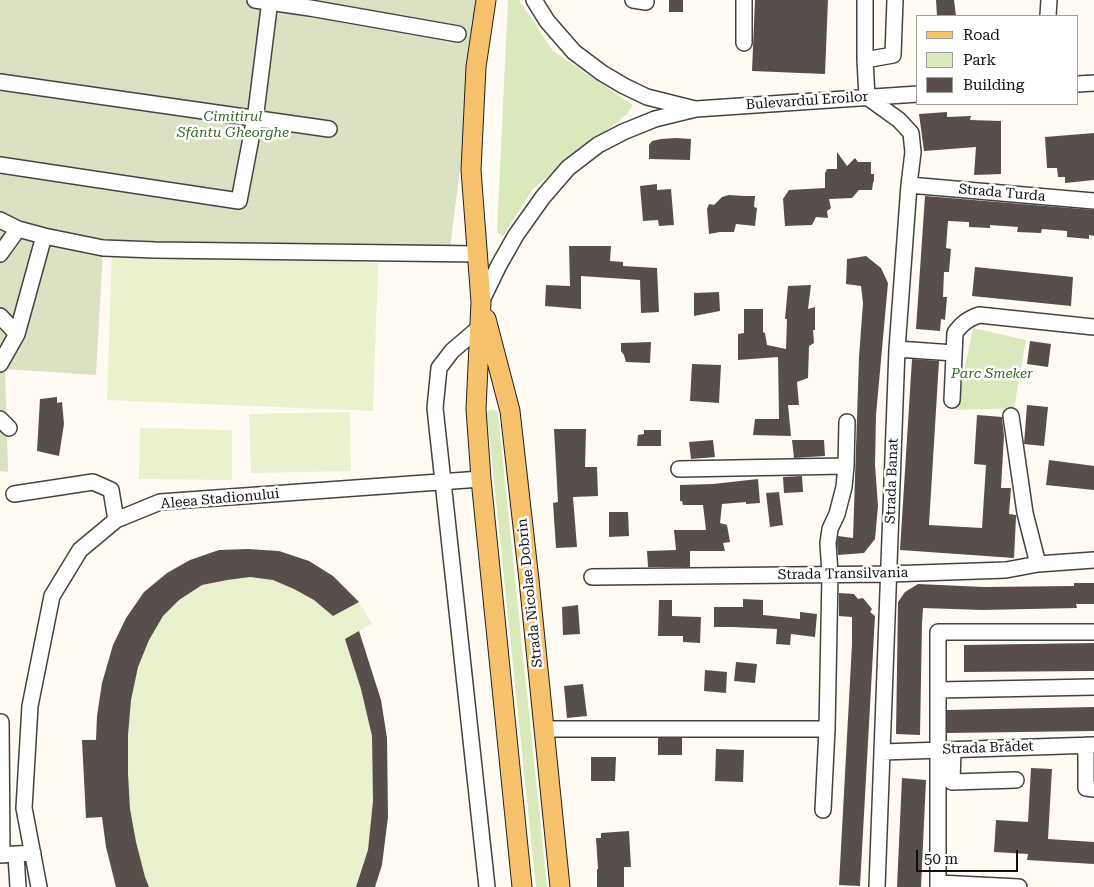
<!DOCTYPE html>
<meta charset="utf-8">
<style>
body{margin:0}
#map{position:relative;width:1094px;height:887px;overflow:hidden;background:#fffbf3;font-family:"Roboto Serif",serif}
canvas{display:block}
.legend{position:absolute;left:916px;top:15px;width:162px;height:90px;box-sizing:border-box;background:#fff;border:1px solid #9f9f9f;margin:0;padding:6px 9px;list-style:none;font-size:15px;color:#101010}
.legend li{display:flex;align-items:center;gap:10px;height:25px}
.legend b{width:25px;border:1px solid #9f9f9f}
.scale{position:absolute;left:916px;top:850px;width:102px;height:22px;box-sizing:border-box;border:2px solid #101010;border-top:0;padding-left:6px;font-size:15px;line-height:18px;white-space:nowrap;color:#101010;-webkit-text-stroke:4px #fff;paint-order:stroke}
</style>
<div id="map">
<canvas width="1094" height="887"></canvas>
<ul class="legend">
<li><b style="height:6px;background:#f6c36c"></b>Road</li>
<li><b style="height:14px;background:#d9e9bc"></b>Park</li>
<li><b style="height:14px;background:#584f4c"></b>Building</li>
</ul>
<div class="scale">50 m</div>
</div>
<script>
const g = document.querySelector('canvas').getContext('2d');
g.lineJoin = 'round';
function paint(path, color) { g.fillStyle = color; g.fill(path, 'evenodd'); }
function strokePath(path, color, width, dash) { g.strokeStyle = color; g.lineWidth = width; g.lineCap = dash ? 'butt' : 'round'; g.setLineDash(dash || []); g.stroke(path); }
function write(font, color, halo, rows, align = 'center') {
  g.font = font + ' "Roboto Serif",serif'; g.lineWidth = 5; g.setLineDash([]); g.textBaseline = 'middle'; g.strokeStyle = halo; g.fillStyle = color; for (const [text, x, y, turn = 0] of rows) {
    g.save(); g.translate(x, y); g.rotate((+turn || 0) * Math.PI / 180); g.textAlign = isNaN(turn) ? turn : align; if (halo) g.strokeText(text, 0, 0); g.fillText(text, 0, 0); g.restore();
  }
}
paint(new Path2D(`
 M508,0H519L553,51L633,105L627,114L533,189L503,236L497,232Z
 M973,328L1026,340L1014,408L956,410Z
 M492,409L497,411L498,414L547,887H536L487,414L488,411Z`), '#d9e9bc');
paint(new Path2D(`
 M0,0H481L450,249L103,250L96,375L5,369L8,472L0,471Z`), '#dbe1c3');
paint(new Path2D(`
 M112,252L378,263L373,411L107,400Z
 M350,412L351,471L251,473L249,414Z
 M140,428L232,430V480L139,479Z
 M309,561L333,576L359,602L372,624L359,631L381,700L387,738L388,817L375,887H116L106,847L102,817L86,818L82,740L96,739L97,716L102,683L113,645L144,592Z`), '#e9f1ce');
paint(new Path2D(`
 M669,0H683V12H669Z
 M755,0H828L825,74L752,71Z
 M936,0H954L956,16H937Z
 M947,112V117L971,116L970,120L1001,121V174L974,175L976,147L924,151L919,114Z
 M1094,133V180L1065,183V177H1058L1057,168H1047L1045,137Z
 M676,138L691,139L690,160L649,159V145L652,141L661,139Z
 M837,152L847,166L855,158L858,162H871V174H874V181L873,183L872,190H859L852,198L829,199L831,208L827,211L828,218L816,217L812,225L785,226L783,199L789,190L825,188V173L827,169H837Z
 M657,184V190L671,189L674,225L659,226L658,220L643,221L640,186Z
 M729,195L744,196H755L754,207L757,208L755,226L736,224L734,232H720L709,234L707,209L709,204L714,205L722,197Z
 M925,196L1094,210V236L1089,235V239L1067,237V231L1042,229L1041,233L1017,232L1018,227L990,225V228L969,227V222L948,221L946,248L951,249L949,272H944L943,297H947L945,320L941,319L940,331L916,329Z
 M569,246H611L610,261L623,262V266L657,268L659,312L641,313L640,280L581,276V309L545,306L546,285L570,286Z
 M866,256L881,268L888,283L876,415L875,465L878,506L875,539L864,553L838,555L837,543L838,536L853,538L859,357L863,303L861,286L846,284L847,259Z
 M975,267L1073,277L1071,306L972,296Z
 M811,285L808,309L815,307V330H813L814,343L809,346L808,378L797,382L799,405H788L791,436L753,435L755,419H779L778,357L738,360V334L744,333V309H763V332L765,333L767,345L786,349L787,319H785L788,286Z
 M719,292L720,311L694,316V293Z
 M1030,341L1051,344L1048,367L1027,364Z
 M651,342L650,363L626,362L624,355L621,351V343Z
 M912,359L939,361L929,525L982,528L986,465L974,464L977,415L1002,417L1004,436L1001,488H1011L1009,514L1016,515V517L1014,558L900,550Z
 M692,364L721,365L719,403L690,401Z
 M57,397V403L62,402L64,424L59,456L37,451L40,399Z
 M1027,405L1048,407L1044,446L1024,444Z
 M554,429H586L585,467H597L598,496L573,497L577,547L556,548L553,503L558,502Z
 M644,430H661V446H637L638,435L644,434Z
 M713,440L715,457L691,459L689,442Z
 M792,440H824L825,456L794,458Z
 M1049,460L1094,466V490L1046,485Z
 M802,476L803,492L784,493L783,477Z
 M758,479L760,503L746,504V502L722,504L720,523L727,525L730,542L723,543L725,551H690V567H648L647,551L676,550L674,530H706L703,505H683L682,501H680V485L713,484Z
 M779,492L783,525L770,527L766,493Z
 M609,512H628L629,536L609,537Z
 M248,549L279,551L309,561L333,576L359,602L333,616L314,600L294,589L273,580L250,577L227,580L202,585L179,600L163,616L149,640L138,667L131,700L128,735V774L130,809L136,842L145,877L149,887H116L106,847L102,817L86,818L82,740H96L97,716L102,683L113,645L126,618L144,592L167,573L190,560L219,550Z
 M1074,583H1094V604H1076L1077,608L982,610L923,608L922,624L920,735L896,734L898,602L905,592L918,584L984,587L1074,586Z
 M839,593L854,594L858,599L863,598L872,609L870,612L875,616L860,886L839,885L852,644V617L839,616Z
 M743,599L763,600V615L800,619V612L817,614L815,637L791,634L790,645L776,644L777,629L732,627H714V607H743Z
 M659,600H672V616L701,617L700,643L683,642V636H658Z
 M578,605L580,634L563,635L562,607Z
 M359,631L381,700L387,738L388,817L382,865L375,887H356L368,850L373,801L372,736L361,689L345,639Z
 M1094,643V671L964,672V645Z
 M736,662L757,664L755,683L734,681Z
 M705,670L727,672L726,693L704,691Z
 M583,684L587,716L567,718L564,686Z
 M1094,707V731L947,733V710Z
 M658,738H682V755H658Z
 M716,749L744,750L743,782L715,781Z
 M591,757H616L615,781H591Z
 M1031,768L1052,769L1048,839L1094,842V864L1027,860L1028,854L994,852L996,820L1028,822Z
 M902,778L926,780L921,887H897Z
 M629,831L631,867H624V887H597V869H598L596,838H601V833Z`), '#584f4c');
const minor = new Path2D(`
 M255,0L310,8L458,34
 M534,0L547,21L574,52L602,73L624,86L647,97L695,109
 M633,0L646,2
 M744,0V43
 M865,0V60L867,97L899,120L911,133L913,152L909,185L897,349L877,887
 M1048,16L1049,0
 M865,60L893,55L895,0
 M0,82L329,129
 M1078,84L1094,83
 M0,165L239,201L256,112L270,0
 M909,185L1094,201
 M0,220L18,229L44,236L103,248L155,250L478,254
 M0,254L18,229
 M481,302L499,265L516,235L543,197L568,168L598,145L623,132L655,119L696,109L918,94
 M0,316L17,334
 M480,327L452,351L439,368L435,408L487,887
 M897,349L954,353
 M0,364L17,334L44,236
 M952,400L955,333C962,323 968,319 979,315L1094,327
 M1011,416L1025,513L1038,564
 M0,419L9,428
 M679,469L846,466
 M14,494L93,482L111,490L116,520
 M592,577L889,574L1006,570L1038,564L1094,560
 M938,690L1094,687
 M1,722L2,854
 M544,729H827
 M1086,745V788L1094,789
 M953,750L952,782L1016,780
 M882,752L1094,745
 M823,810L827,729L830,575L828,543L830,529L837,514L844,487L846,466L847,422
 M0,855L33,853
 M16,855L18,887
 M938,883V632H1094
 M39,887L24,808L30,706L52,596L80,550L116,520L160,502L481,479
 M938,887V883L1019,887`);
const major = new Path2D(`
 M486,0L476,67L471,170L481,302L476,409L481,479L522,887
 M486,319L510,411L529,580L560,887`);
strokePath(minor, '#434343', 18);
strokePath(major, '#212121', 21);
strokePath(minor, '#fff', 15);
strokePath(major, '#f6c36c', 19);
write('14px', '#101010', '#fff', [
 ["Bulevardul Eroilor",807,101,-4],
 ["Strada Turda",1002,193,5],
 ["Strada Banat",892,481,-88],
 ["Aleea Stadionului",220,499,-5],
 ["Strada Transilvania",843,574,-1],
 ["Strada Nicolae Dobrin",530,593,-96],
 ["Strada Brădet",988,748,-2]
]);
write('italic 14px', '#386720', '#fff', [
 ["Cimitirul",233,117],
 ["Sfântu Gheorghe",233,133],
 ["Parc Smeker",992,374]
]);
</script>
